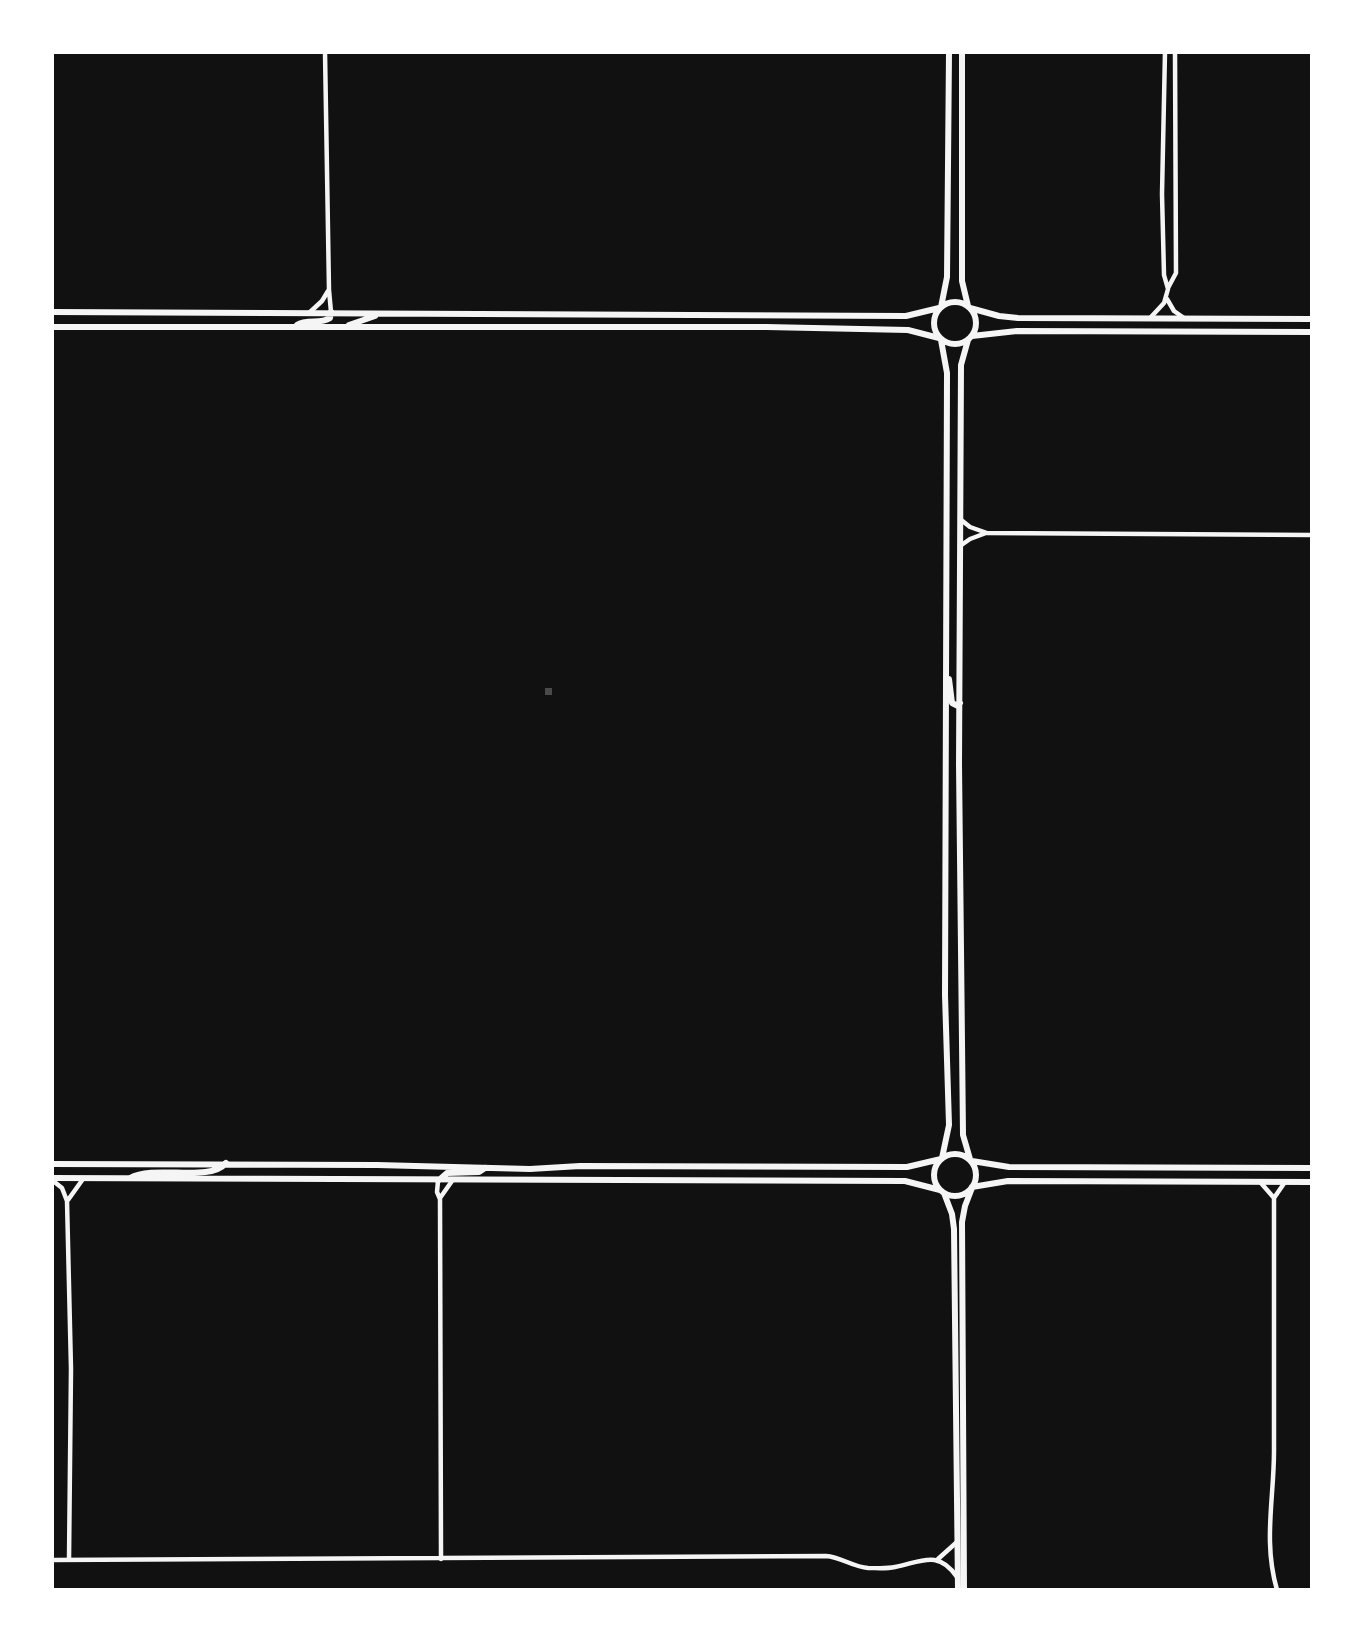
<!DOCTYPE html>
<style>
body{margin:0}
#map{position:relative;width:1364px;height:1642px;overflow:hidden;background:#111;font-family:"Space Grotesk",sans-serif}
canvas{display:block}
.frame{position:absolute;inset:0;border:54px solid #fff;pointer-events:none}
</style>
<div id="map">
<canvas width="1364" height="1642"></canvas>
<div class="frame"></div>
</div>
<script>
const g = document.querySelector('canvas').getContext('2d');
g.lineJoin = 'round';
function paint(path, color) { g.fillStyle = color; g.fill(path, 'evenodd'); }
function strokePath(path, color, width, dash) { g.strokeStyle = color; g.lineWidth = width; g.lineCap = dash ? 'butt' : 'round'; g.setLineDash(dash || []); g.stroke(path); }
paint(new Path2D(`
 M545,688H552V695H545Z`), '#4a4a4a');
strokePath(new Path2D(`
 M325,52L329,290L331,312
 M1168,288L1176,273L1175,52
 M1167,299L1174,311L1184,318
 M309,313L322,301L328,291
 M1151,317L1164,303L1168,289L1164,275L1162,194L1165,52
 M960,519L970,527L987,533L1312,535
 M960,546L970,539L986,533
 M52,1180L62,1188L67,1201L71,1369L69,1560
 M438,1181L437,1192L440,1199L441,1559
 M1261,1183L1274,1198
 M440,1198L452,1181
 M68,1200L83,1179
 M938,1559L957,1542
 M52,1560L826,1556C841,1557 853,1567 868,1568C877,1568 886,1569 895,1567C921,1562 938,1549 957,1577
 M1277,1590C1263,1542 1274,1499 1274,1451C1274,1367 1274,1282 1274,1198L1285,1182`), '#f5f5f5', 4.5);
strokePath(new Path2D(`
 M962,52V281L968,306
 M934 323a21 21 0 1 1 42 0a21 21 0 1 1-42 0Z
 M941,307L947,277L949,52
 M970,308L999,316L1018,318L1312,319
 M52,312L906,316L939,308
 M297,325C307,318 320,325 330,318L331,312
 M349,325L375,316
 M52,327H766L908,330L939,338
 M972,336L1017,331L1312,332
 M941,340L947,373L945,995L949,1125L942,1158
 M968,340L961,365L959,764L963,1135L970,1159
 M949,679L952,703L958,706L960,703
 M934 1175a21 21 0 1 1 42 0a21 21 0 1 1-42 0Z
 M972,1161L1009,1167L1312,1168
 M52,1164L377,1165L530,1169L580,1166L907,1167L941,1159
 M52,1178L905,1181L940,1190
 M130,1178C155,1164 209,1183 226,1163
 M438,1181L447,1173L479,1172L485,1168
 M972,1187L1008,1181L1312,1182
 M944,1193L952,1214L954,1229L958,1590
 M964,1590L962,1222L965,1206L972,1188`), '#f5f5f5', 6);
</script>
